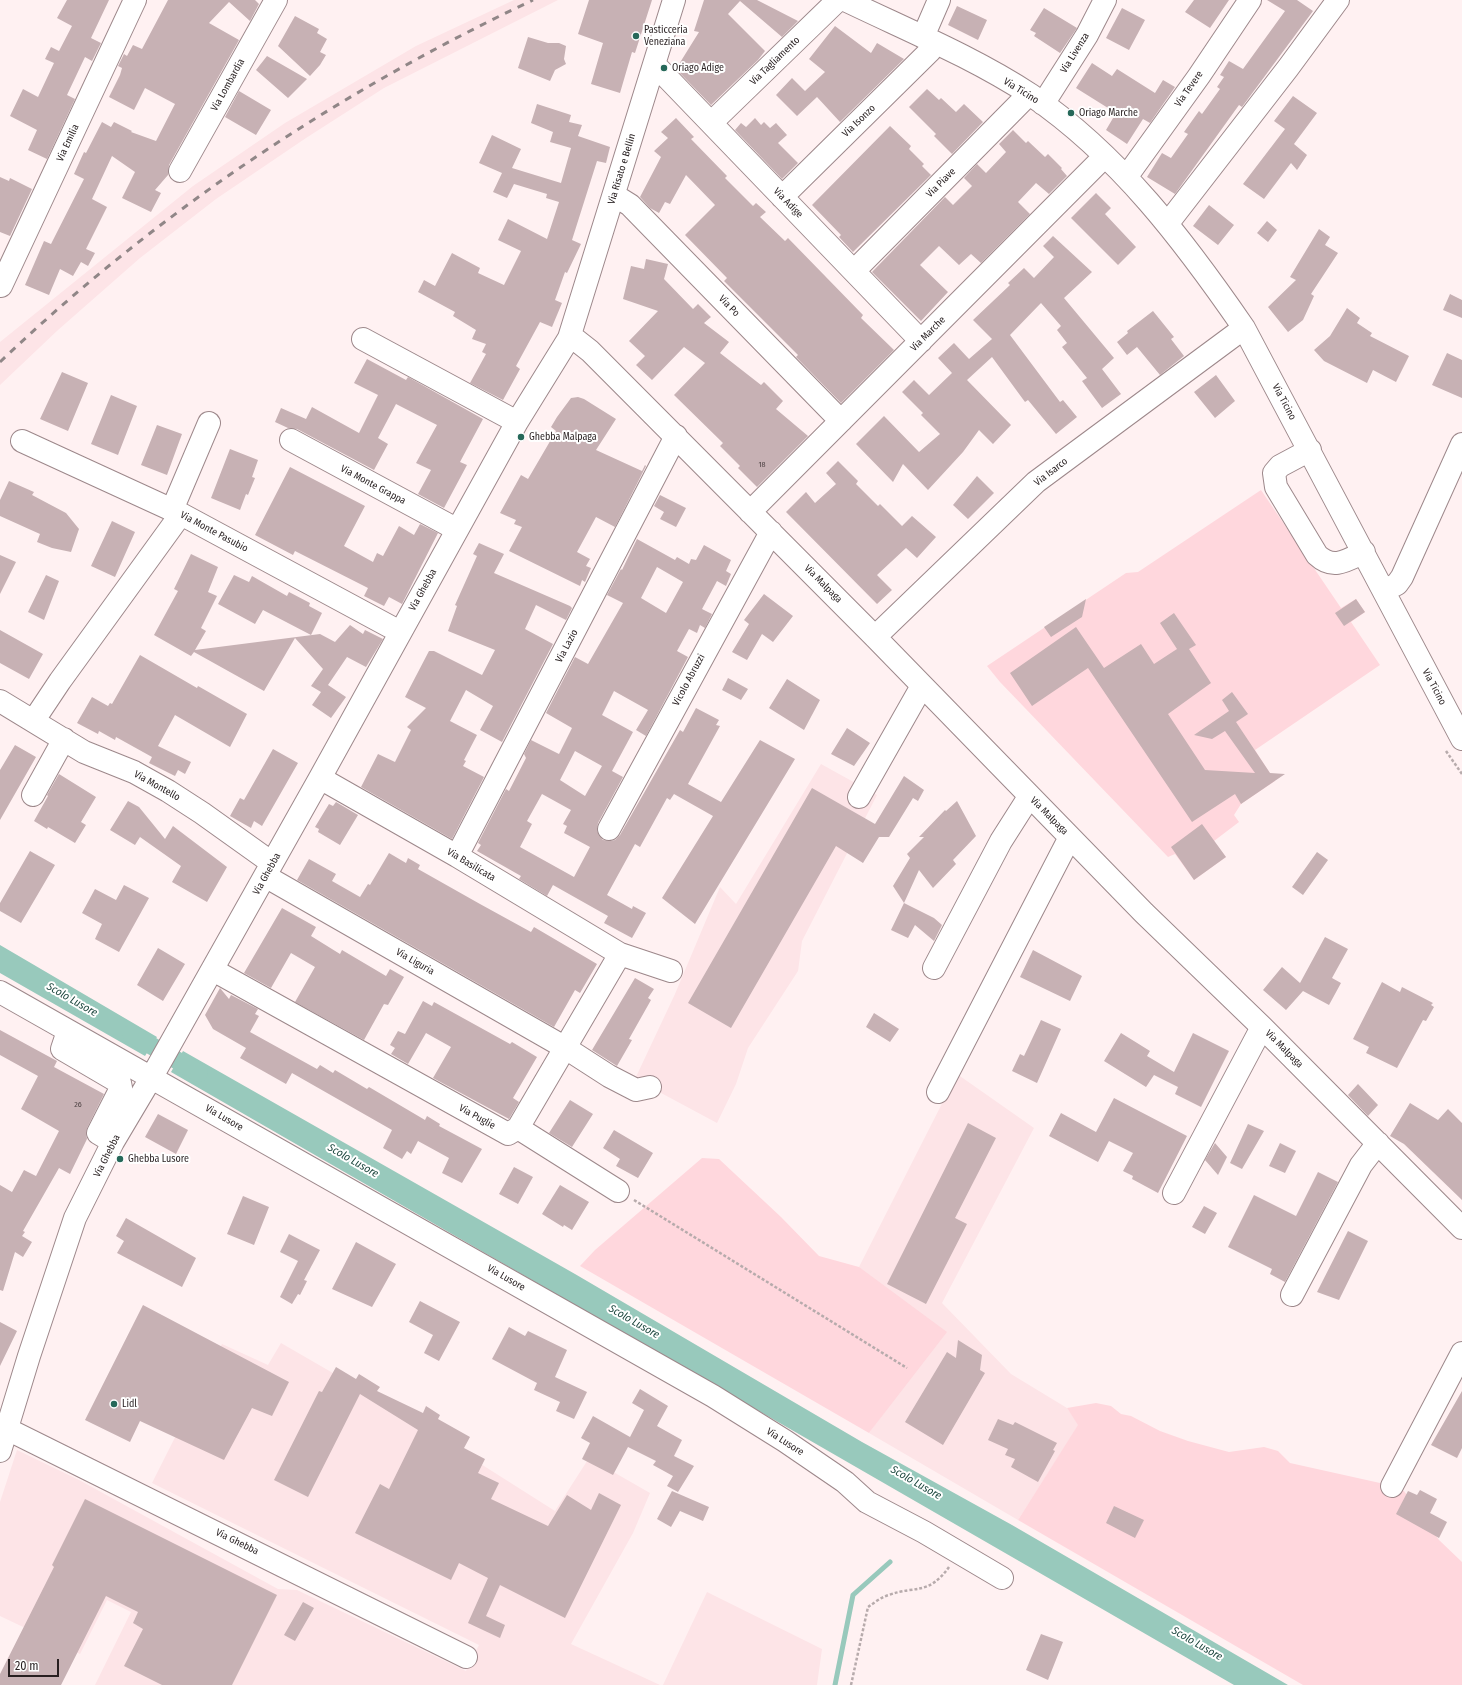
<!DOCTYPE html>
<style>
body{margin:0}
#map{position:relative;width:1462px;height:1685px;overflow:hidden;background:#fff1f2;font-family:"Fira Sans Condensed",sans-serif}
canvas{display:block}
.scale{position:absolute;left:8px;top:1659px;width:51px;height:18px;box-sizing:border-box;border:2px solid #271f20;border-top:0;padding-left:5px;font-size:12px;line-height:14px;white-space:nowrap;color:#271f20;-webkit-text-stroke:3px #fff;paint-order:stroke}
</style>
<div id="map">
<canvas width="1462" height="1685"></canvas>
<div class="scale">20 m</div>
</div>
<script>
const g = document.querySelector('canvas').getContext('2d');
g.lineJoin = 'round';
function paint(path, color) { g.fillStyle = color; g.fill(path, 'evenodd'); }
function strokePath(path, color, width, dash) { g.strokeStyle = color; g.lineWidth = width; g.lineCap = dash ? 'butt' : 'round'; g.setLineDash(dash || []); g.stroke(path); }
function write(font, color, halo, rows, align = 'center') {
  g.font = font + ' "Fira Sans Condensed",sans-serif'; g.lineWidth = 4; g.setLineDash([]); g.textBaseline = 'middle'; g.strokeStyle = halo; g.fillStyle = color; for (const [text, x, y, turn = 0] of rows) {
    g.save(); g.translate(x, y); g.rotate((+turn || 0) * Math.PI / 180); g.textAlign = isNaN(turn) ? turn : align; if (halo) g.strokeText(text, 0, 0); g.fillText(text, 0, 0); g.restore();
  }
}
paint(new Path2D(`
 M514,0H558L384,88L306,138L216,199L140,258L58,330L0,385V342L193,186L285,123L416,46Z
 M821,764L877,795L802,941L798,971L748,1048L736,1084L717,1123L635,1079L675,994L720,887L736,904Z
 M957,1074L1034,1128L942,1303L1011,1374L1067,1408L1079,1425L1018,1520L869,1433L885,1411L859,1267Z
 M281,1343L383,1402L555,1511L589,1458L650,1493L633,1533L571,1644L660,1685H95L131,1612L107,1600L80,1654L0,1616V1502L17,1450L79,1480L278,1589L297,1590L466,1671L479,1645L152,1483L222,1344L268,1365Z
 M707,1592L822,1649L817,1685H663Z`), '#fde4e7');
paint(new Path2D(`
 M1261,490L1341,608L1356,599L1365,612L1351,622L1380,665L1255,750L1275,781L1241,804L1234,815L1239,822L1214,841L1226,857L1194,880L1175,854L1168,857L1000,682L987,666L1126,573L1138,572Z
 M702,1158L719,1159L781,1217L819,1256L859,1267L947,1332L869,1433L580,1266L595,1250Z
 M1096,1403L1111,1406L1121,1414L1131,1416L1160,1431L1188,1441L1229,1452L1264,1447L1278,1451L1290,1463L1380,1483L1404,1491L1439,1540L1462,1562V1685H1303L1018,1520L1078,1425L1067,1408Z`), '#ffd7dd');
paint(new Path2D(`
 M0,945L157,1037L145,1056L0,973Z
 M183,1051L575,1274L862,1442L1012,1525L1288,1685H1234L171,1072Z`), '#98c9bc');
strokePath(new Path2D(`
 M835,1685L853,1595L890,1562`), '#98c9bc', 5);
strokePath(new Path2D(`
 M131,1034L199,1073`), '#98c9bc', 18);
paint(new Path2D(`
 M67,0H109L91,38L101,43L92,61L85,57L67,95L75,99L47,159L28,150L37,130L10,116L23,89L38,97L54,63L45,59L51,47L59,51L72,26L57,18Z
 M168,0H255L259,4L250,21L229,2L209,23L239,40L169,165L168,175L155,190L161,193L151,212L122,198L135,172L112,156L92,199L107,207L86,249L95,253L88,266L81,262L73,276L60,269L49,295L25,285L44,241L51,244L84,179L74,174L84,152L86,153L102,122L111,127L114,122L132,131L131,132L156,141L175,104L145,88L134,110L109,97L120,75L122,68L118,66L124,54L127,56L133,45L142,49Z
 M589,0H652L635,53L632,52L620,93L591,84L603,43L578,34Z
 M704,0H757L798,21L782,37L740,1L728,14L765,51L758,60L711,105L676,69L699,32L694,31Z
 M1194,0H1229L1210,28L1185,12Z
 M1267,0H1297L1313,11L1242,107L1239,105L1175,194L1147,177L1162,153L1171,158L1188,134L1184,132L1199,111L1202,114L1220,89L1217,87L1224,77L1220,75L1229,61L1243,69L1285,11Z
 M957,6L987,20L978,40L948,25Z
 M1044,8L1077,28L1060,53L1034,36L1036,33L1030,30Z
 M1122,8L1145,20L1129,50L1106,38Z
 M295,16L319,29L317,33L327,39L320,52L326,55L320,65L310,76L278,46Z
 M835,26L871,53L877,43L904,59L840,122L817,97L797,116L776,95L792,78L805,91L825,72L809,59Z
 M528,37L548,43H559L566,46L564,59L566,64L555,70L550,81L518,68Z
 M267,56L307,79L288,98L256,70Z
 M1092,63L1112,76L1117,69L1155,93L1163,80L1175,87L1150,123L1143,119L1127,144L1106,130L1116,113L1076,88Z
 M927,89L939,100L941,98L956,112L964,104L983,122L952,154L934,136L936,134L909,107Z
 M239,91L271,110L256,135L225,117Z
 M1293,96L1317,113L1294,144L1307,155L1297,170L1291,163L1264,199L1243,184L1285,129L1274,121Z
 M537,104L571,115L569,122L582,125L578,136L610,147L606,163L597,161L572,240L581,244L567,273L565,272L555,300L562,303L552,327L540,322L516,366L520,369L503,400L470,383L486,354L482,352L486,344L472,339L476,330L453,316L455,312L418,292L424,280L435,286L452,253L480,268L478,273L504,285L521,251L498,240L508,219L547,239L559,202L546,198L547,194L514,184L507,198L493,192L502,173L479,163L492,135L521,149L512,168L561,183L571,148L550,142L553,132L531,123Z
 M676,118L694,137L691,139L727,176L725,178L753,206L756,203L766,212L760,217L785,241L788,238L863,315L861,318L894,350L841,403L796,357L798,355L724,281L727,278L685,235L715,205L686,175L670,204L665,202L659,213L650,208L640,197L661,157L654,151L668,138L661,132Z
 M755,118L761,125L764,122L770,128L776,123L787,135L778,143L798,163L782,179L735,130L741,123L746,127Z
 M890,126L911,146L909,149L924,164L922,166L931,175L853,252L839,237L841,235L812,205Z
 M1013,130L1026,143L1028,141L1045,157L1048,154L1062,168L1061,169L1067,176L1049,194L1036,183L1018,202L1030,214L981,263L971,254L959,265L939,246L920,265L948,292L921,321L872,272L945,197L953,205L972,186L964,178L977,164L986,173L1006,152L999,144Z
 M0,177L9,181L10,178L32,189L10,236L0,232Z
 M1096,193L1111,208L1105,214L1136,247L1118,265L1071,218Z
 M1209,205L1234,225L1218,245L1193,226Z
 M1267,221L1277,230L1268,242L1257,233Z
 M1319,229L1330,237L1325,245L1338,253L1311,294L1314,296L1303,320L1288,332L1268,307L1296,280L1290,277Z
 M1053,236L1092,272L1064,298L1114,358L1102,369L1121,394L1102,408L1082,381L1087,378L1062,347L1067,343L1057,330L1061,326L1041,303L1010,335L1060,402L1063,400L1077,417L1056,434L1028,400L1025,402L992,357L967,380L1011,425L993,444L979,430L963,452L928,490L903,464L893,482L856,444L884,416L919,452L940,434L921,415L923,413L902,392L914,380L929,395L952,373L938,358L954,343L969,359L992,339L973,320L1010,285L1008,283L1024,268L1034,278L1054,257L1043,246Z
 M646,259L668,264L664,279L693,309L698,304L711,317L704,323L729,342L720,353L761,385L764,382L783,401L776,409L808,436L757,487L738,468L740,466L720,446L723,443L674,395L705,363L684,347L652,380L636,365L645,356L629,341L658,311L623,299L631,266L644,269Z
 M1450,294L1462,300V318L1443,310Z
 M1347,308L1360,318L1357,323L1372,333L1370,336L1409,356L1396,382L1373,370L1367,383L1324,361L1314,350L1330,336Z
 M1153,311L1174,337L1171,339L1184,356L1160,375L1137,347L1127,355L1117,342L1128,333L1127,331Z
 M1447,353L1462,360V398L1432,385Z
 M367,359L406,380L408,377L483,419L460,462L467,465L444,508L418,494L431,470L416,463L437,425L396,404L378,438L388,444L374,470L297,429L288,428L275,422L281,408L306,419L312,407L359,433L378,395L354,383Z
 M62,372L88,383L68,431L40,419Z
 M1216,375L1235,401L1215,418L1194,392Z
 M111,395L137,406L118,455L91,444Z
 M578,397L584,399L616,419L596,450L642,471L645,465L646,466L615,527L596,517L589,530L577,552L590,559L586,566L591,568L585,582L582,580L580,586L509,551L522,527L514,524L516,520L500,513L521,475L528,479L556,431L551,427L557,417L571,398Z
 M157,425L182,434L167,475L141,465Z
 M230,449L258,460L252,477L255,478L248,495L246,494L240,510L211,498Z
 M838,461L858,481L856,484L878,506L880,504L902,526L912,516L936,537L917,558L906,548L877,575L892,590L877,604L786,512L806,492L815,503L836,484L826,473Z
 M290,467L365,506L344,546L373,562L377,553L383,556L399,526L414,535L420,524L438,533L402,604L389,597L384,606L364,596L368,588L295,551L293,555L255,535Z
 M977,476L994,493L968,519L953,505Z
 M9,481L34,492L32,495L66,513L79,529L71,552L52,548L37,542L40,534L0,516V500Z
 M660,495L686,508L676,527L660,519L664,512L654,506Z
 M112,521L135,532L115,577L91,566Z
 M637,539L675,560L677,557L689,564L691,559L696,560L704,545L731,560L726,571L731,574L726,586L717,581L702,609L712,614L705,628L700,625L697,633L689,629L677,651L688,657L646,736L636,730L648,710L614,691L602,715L633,732L612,771L623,777L598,823L597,830L599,836L603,840L610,841L615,840L620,835L680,730L683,732L696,708L719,720L716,725L720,726L688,784L721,802L760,740L795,759L695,924L662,898L713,816L674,794L670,800L667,798L640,847L635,844L607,895L632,909L633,906L646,913L632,938L604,923L608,916L553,885L547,896L519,879L521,876L477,851L481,845L478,843L506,789L509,791L526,758L524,754L531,740L559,754L572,728L546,713L575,657L588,664L623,603L607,595L621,569L622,570ZM657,567L683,582L666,613L641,598ZM575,751L602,766L585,796L560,780ZM542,794L571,810L563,824L567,826L564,833L590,847L574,877L520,847L532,824L527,821Z
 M479,543L504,554L494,573L570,606L572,608L566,620L536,605L525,629L553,644L502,742L480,730L493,706L466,690L450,721L477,735L464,760L466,761L463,766L484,777L452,839L361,787L378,754L395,762L411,730L407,727L426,708L405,697L429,651H434L482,675L495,650L448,631L457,606L455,605L477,556L473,554Z
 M191,554L218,567L208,592L217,596L201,628L206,631L195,650L320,634L335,642L350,625L363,634L365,630L383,639L366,667L347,657L328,685L346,697L331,718L312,705L321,692L311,686L323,669L295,638L264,691L194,652L191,656L154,635L178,591L174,589Z
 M0,555L16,562L0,594Z
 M46,575L59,581L44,620L28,612Z
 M234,575L249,582L252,576L287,596L289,592L310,603L309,606L322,613L311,635L263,610L255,624L218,604Z
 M764,594L793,616L773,642L762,634L747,660L732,652L749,624L744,620Z
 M1086,599L1082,617L1051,637L1044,627Z
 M1356,599L1365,612L1344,626L1335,613Z
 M1174,613L1196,645L1189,649L1211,683L1168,714L1205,770L1255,773L1225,731L1212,739L1194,735L1229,711L1222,700L1232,692L1248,714L1236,722L1270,773L1285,774L1241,804L1235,794L1192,822L1088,668L1032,706L1010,673L1076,627L1104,668L1141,644L1154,664L1177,649L1160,623Z
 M0,630L43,654L29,679L0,663Z
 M140,655L197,688L198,686L247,714L230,747L175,715L158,746L191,762L185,774L178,770L175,776L149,763L152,757L116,737L115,740L99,731L98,734L77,723L92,697L108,706L110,703L112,704Z
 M728,678L748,689L741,700L722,690Z
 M787,679L820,700L804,730L769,708Z
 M847,728L870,743L854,766L831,754Z
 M15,745L36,757L0,820V770Z
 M273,749L298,763L262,826L254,821L251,828L230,816L240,798L244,800Z
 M59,774L96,797L81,822L86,825L75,843L48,827L47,829L34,821L48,796L47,795Z
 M904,776L924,790L918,801L913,798L889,837H879L863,863L836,846L731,1028L688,1003L812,788L875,824Z
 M128,801L139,807L165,839L173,826L227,867L207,902L172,882L181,866L140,837L135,845L110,830Z
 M957,801L976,836L953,860L956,864L933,888L919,870L904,903L893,886L910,858L907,854L924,837H919L945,810L946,811Z
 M336,802L358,815L340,845L318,832L319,829L315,827L329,804L333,806Z
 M1202,824L1226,857L1194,880L1171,847Z
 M30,851L55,865L21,923L0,911V903Z
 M1317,852L1328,860L1303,895L1292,887Z
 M389,853L406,863L408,858L420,865L418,869L480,904L531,932L534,927L597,964L580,993L575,990L554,1027L297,880L309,859L336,874L332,881L360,897L368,884L370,885Z
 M124,885L149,898L119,952L95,939L102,924L82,913L95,889L116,900Z
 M904,903L934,918L942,925L934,941L915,925L908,938L891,930Z
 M282,908L316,927L311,936L340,954L342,950L386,976L390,969L404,977L388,1005L384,1004L364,1040L295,1002L315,967L291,953L271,988L244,973Z
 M1325,937L1348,949L1332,978L1341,983L1329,1005L1303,991L1286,1010L1263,990L1282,967L1300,983Z
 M158,948L185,964L163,1001L137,985Z
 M1033,950L1082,976L1070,1001L1020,977Z
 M635,978L654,989L648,998L651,1000L629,1039L632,1040L617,1066L592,1050Z
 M1382,982L1400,992L1402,987L1433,1003L1431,1005L1434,1007L1426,1021L1423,1020L1397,1068L1366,1053L1369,1047L1353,1039Z
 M220,988L229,999L231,995L258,1009L255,1014L259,1016L250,1032L317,1069L320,1065L333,1073L335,1070L367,1089L369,1087L425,1120L427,1116L440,1124L439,1126L482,1149L462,1183L442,1173L449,1158L418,1141L411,1154L407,1151L402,1159L383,1148L392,1130L292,1073L286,1084L240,1058L246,1048L213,1029L205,1015Z
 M423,1001L432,1006L434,1002L510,1044L512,1042L537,1057L513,1098L519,1102L509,1119L433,1078L451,1047L426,1033L408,1064L391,1054L395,1048L390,1045L398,1031L405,1034Z
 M874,1013L899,1029L890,1042L866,1027Z
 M1041,1020L1061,1029L1037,1083L1012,1071L1020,1054L1024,1056Z
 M0,1030L57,1061L54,1067L104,1094L87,1128L86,1134L87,1139L70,1174L59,1168L23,1231L25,1232L22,1236L32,1242L23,1257L15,1252L3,1291L0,1290V1185L12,1192L24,1170L36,1176L59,1131L21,1109L38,1076L0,1055Z
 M1121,1033L1150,1051L1147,1056L1174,1072L1193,1033L1229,1051L1201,1107L1175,1094L1178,1087L1154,1075L1146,1087L1104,1061Z
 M1358,1084L1378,1105L1368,1116L1348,1095Z
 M1114,1098L1187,1136L1158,1193L1132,1179L1133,1176L1123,1171L1133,1153L1109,1141L1098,1162L1049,1136L1061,1113L1096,1132Z
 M570,1100L593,1114L572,1147L549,1133Z
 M1410,1103L1438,1120L1448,1109L1462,1123V1200L1404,1144L1390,1136Z
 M158,1114L188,1130L176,1154L145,1137Z
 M968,1123L996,1138L955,1218L967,1224L926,1304L887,1284Z
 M1248,1124L1264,1131L1242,1169L1230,1163Z
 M614,1130L653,1153L638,1178L616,1166L620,1159L603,1148Z
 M1215,1143L1227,1157L1218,1175L1205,1160Z
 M1280,1143L1296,1151L1285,1173L1269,1166Z
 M514,1167L533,1177L518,1204L499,1194Z
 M1318,1172L1338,1182L1285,1282L1270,1274L1272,1269L1228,1247L1254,1195L1296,1216Z
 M560,1185L589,1202L572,1230L564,1225L563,1227L542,1214Z
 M243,1196L269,1207L254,1245L227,1234Z
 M1204,1206L1217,1213L1205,1234L1192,1227Z
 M126,1218L196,1258L182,1287L117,1253L124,1241L116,1236Z
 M1348,1231L1368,1241L1339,1300L1317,1292Z
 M289,1234L320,1250L304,1280L307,1281L300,1295L298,1294L292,1304L280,1297L298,1261L280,1252Z
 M356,1242L396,1264L372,1307L332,1289Z
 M420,1301L460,1322L439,1361L424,1353L433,1335L409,1322Z
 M143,1305L289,1382L272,1416L252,1408L224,1460L140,1421L130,1442L85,1420Z
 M0,1322L17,1331L0,1366Z
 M509,1327L525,1336L528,1331L567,1350L555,1377L587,1392L574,1419L556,1411L560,1402L534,1390L537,1383L492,1359Z
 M958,1340L982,1355L980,1370L985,1373L943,1445L905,1422L947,1352L956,1358Z
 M336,1367L356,1379L359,1374L380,1387L377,1391L423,1413L426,1406L440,1415L438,1419L470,1437L464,1448L485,1459L478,1473L499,1483L491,1499L548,1526L567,1495L591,1510L599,1493L621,1505L565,1618L500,1585L486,1616L505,1625L500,1638L468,1623L488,1578L459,1563L451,1580L355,1533L380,1484L389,1489L418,1430L360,1394L308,1497L274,1480L319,1391L322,1392Z
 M640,1389L668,1406L657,1426L682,1440L674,1456L694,1466L678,1492L667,1486L673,1476L653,1465L656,1461L628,1447L613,1475L582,1459L590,1443L581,1438L593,1416L630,1437L644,1410L632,1403Z
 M1462,1391V1448L1457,1458L1431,1445Z
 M998,1419L1013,1425L1015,1422L1057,1443L1053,1450L1055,1451L1038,1482L1011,1467L1015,1459L1005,1455L1008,1449L988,1440Z
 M1420,1490L1437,1499L1430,1513L1447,1522L1439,1538L1396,1514L1408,1491L1417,1495Z
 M672,1491L709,1507L703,1521L680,1511L671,1527L657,1519Z
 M85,1499L277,1595L232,1685H162L124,1666L143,1629L133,1623L138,1612L106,1596L61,1685H0V1674L54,1567L52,1565Z
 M1114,1506L1144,1520L1135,1538L1106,1523Z
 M303,1602L314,1608L295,1641L284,1635Z
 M1041,1634L1063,1642L1048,1680L1026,1670Z`), '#c7b1b4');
const minor = new Path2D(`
 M845,0C907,30 973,57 1031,95C1120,156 1184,241 1244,328L1462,739
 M923,37L939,0
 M655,65L921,341
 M1043,104L1087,35L1105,0
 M712,122L838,0
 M180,171L276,0
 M1127,176L1199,76L1250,0
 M614,195L630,205L841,421
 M782,197L930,51L935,43
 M1168,223L1288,68L1338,0
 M854,271L1029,94
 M1,286L135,0
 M569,338L576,340L590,351L875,637L1144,913L1262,1027L1462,1228
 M363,339L517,422
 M291,440L456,529
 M22,441L181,514L400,632
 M1310,450L1280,466L1274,473L1276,487L1317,555C1333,570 1346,561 1364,552
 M172,510L209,423
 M750,512L1105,156
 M1384,591L1397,584L1402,577L1462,444
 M875,637L1036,482L1244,328
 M0,701L84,752L134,772L168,791L202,813L272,863
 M34,720L60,681L181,514
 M320,778L457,856L620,954
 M33,795L64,739
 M859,797L922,686
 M609,829L771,532
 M457,856L676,436
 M265,876L564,1047L609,1076L636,1090L650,1087
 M934,968L1001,841L1029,797
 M213,970L508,1134L518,1128L620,954L671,971
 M0,992L713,1396L785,1441L845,1482L867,1502L924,1532L1002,1578
 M68,1031L62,1049L120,1083L121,1088L98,1133L113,1142
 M938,1092L1070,837
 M518,1128L618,1191
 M1174,1193L1262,1027
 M1292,1295L1361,1165L1378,1143
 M7,1429L466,1657
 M0,1451L29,1356L75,1218L113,1142L154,1073L320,778L517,422L569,338L674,0
 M1392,1486L1462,1353`);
strokePath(minor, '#9d888b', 24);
strokePath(new Path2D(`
 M1446,751L1462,774
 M634,1200L907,1368
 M851,1685L868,1607C874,1603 881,1597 889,1595C916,1585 928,1596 949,1567`), '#b7abac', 2.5, [3, 2]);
strokePath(minor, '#fff', 22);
strokePath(new Path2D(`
 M0,362C156,213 338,92 533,0`), '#908687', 3, [7, 7]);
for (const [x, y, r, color] of [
 [636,36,4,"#256859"],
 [664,68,4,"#256859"],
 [1071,113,4,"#256859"],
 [521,437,4,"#256859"],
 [120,1159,4,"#256859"],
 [114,1404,4,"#256859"]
]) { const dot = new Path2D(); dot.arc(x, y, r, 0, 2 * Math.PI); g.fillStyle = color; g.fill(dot); strokePath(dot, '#fff', 1.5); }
write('8px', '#4f4445', null, [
 ["18",762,465],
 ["26",78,1105]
]);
write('10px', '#271f20', '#fff', [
 ["Pasticceria",644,30],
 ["Veneziana",644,42],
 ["Oriago Adige",672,68],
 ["Oriago Marche",1079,113],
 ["Ghebba Malpaga",529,437],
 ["Ghebba Lusore",128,1159],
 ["Lidl",122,1404]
], 'left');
write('10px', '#271f20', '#fff', [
 ["Via Livenza",1075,53,-58],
 ["Via Tagliamento",775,61,-44],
 ["Via Lombardia",228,85,-61],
 ["Via Tevere",1189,89,-55],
 ["Via Ticino",1021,91,32],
 ["Via Isonzo",859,121,-44],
 ["Via Emilia",68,143,-65],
 ["Via Risato e Bellin",622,169,-73],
 ["Via Piave",941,183,-45],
 ["Via Adige",788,203,46],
 ["Via Po",729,306,46],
 ["Via Marche",928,334,-45],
 ["Via Ticino",1284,402,62],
 ["Via Isarco",1051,472,-38],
 ["Via Monte Grappa",373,485,28],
 ["Via Monte Pasubio",214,532,28],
 ["Via Malpaga",823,584,45],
 ["Via Ghebba",423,590,-61],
 ["Via Lazio",567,646,-62],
 ["Vicolo Abruzzi",689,680,-62],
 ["Via Ticino",1434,687,62],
 ["Via Montello",157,786,29],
 ["Via Malpaga",1049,816,45],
 ["Via Basilicata",471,865,31],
 ["Via Ghebba",267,874,-61],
 ["Via Liguria",415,962,30],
 ["Via Malpaga",1284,1049,45],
 ["Via Puglie",477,1117,29],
 ["Via Lusore",224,1118,30],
 ["Via Ghebba",107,1156,-63],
 ["Via Lusore",506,1278,30],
 ["Via Lusore",785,1442,33],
 ["Via Ghebba",237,1542,26]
]);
write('italic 11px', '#123e35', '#fff', [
 ["Scolo Lusore",72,1000,30],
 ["Scolo Lusore",353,1161,30],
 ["Scolo Lusore",634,1322,30],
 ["Scolo Lusore",916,1483,30],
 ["Scolo Lusore",1197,1644,30]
]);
</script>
